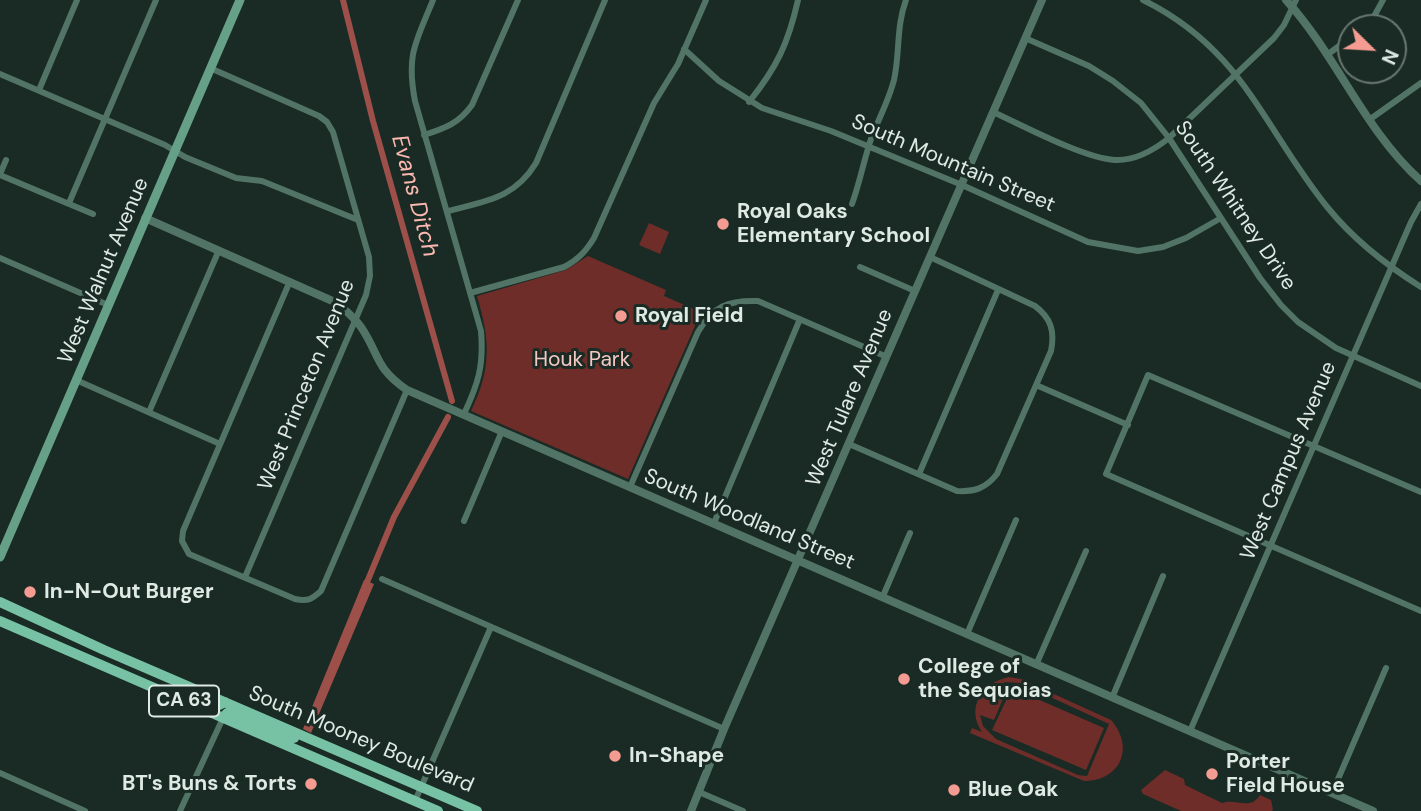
<!DOCTYPE html>
<style>
body{margin:0}
#map{position:relative;width:1421px;height:811px;overflow:hidden;background:#192b24;font-family:"DM Sans",sans-serif}
canvas{display:block}
.north{position:absolute;left:1337px;top:14px;width:70px;height:70px;box-sizing:border-box;background:#192b24;border:2px solid #687771;border-radius:50%;rotate:114deg;font-size:19px;font-weight:700;line-height:28px;text-align:center;color:#dfeae5}
.north::after{content:'';display:block;margin:auto;width:24px;height:32px;background:#f59c92;clip-path:polygon(50% 0,100% 100%,50% 72%,0 100%)}
</style>
<div id="map">
<canvas width="1421" height="811"></canvas>
<div class="north">N</div>
</div>
<script>
const g = document.querySelector('canvas').getContext('2d');
g.lineJoin = 'round';
function paint(path, color) { g.fillStyle = color; g.fill(path, 'evenodd'); }
function strokePath(path, color, width, dash) { g.strokeStyle = color; g.lineWidth = width; g.lineCap = dash ? 'butt' : 'round'; g.setLineDash(dash || []); g.stroke(path); }
function write(font, color, halo, rows, align = 'center') {
  g.font = font + ' "DM Sans",sans-serif'; g.lineWidth = 6; g.setLineDash([]); g.textBaseline = 'middle'; g.strokeStyle = halo; g.fillStyle = color; for (const [text, x, y, turn = 0] of rows) {
    g.save(); g.translate(x, y); g.rotate((+turn || 0) * Math.PI / 180); g.textAlign = isNaN(turn) ? turn : align; if (halo) g.strokeText(text, 0, 0); g.fillText(text, 0, 0); g.restore();
  }
}
paint(new Path2D(`
 M649,223L669,232L660,254L639,245Z
 M588,256L666,290L664,296L701,312L628,479L471,411C492,368 490,340 477,296L566,270Z
 M1009,677L1021,679L1111,720C1135,747 1121,781 1084,781L970,733L972,728L982,732C965,707 983,682 1009,677ZM1006,682L1020,683L1109,724L1087,776L1078,775L996,739L983,726L980,715L994,720L1005,694L991,688Z
 M1012,688L1104,728L1086,770L992,730Z
 M1165,770L1184,779L1185,785L1222,803C1236,798 1250,811 1260,795L1271,800L1273,809L1272,811H1181L1143,794L1141,790Z`), '#6e2d28');
paint(new Path2D(`
 M364,580L374,584L311,733L303,729Z`), '#9c5049');
strokePath(new Path2D(`
 M343,0L373,121L452,401
 M365,587L394,517L448,417`), '#9c5049', 6);
strokePath(new Path2D(`
 M433,0C416,42 406,54 415,101L481,331C484,366 478,384 464,414
 M1143,0C1243,49 1264,129 1328,208C1354,240 1386,265 1421,287
 M1363,28L1372,20L1383,0
 M1025,38L1089,66L1113,81L1141,103L1169,138L1260,278L1281,305L1298,322L1336,348L1421,386
 M684,49L719,81L762,108L831,131L962,185L1088,242L1138,251L1163,247L1186,238L1221,218
 M1327,55L1351,37
 M210,68L319,116L327,122L333,132L369,257L370,276L366,295L245,577
 M0,74L165,145L185,157L236,178L262,181L358,220
 M39,90L77,0
 M749,102C777,67 788,44 798,0
 M993,112C1024,126 1083,158 1115,160C1136,161 1154,150 1169,138L1274,38L1284,25L1296,0
 M1369,120L1421,83
 M424,135C446,128 459,123 472,105L518,0
 M0,174L6,160
 M0,175L93,214
 M69,203L156,0
 M852,204C860,182 864,159 872,136C879,118 889,100 894,80C900,53 896,27 906,0
 M448,211C485,201 514,199 536,163L605,0
 M0,258L108,305
 M860,267L915,291
 M290,281L183,531L182,541L189,554L295,599C308,602 312,599 321,591L407,390
 M470,293L564,267C579,259 586,251 594,238L654,103L678,64L706,0
 M76,380L220,444
 M1036,385L1128,425
 M149,412L219,250
 M849,444L957,491C975,492 986,488 997,474L1051,351C1055,331 1051,318 1035,306L930,257
 M919,474L998,290
 M630,487L698,332C713,306 728,300 758,301L887,357
 M1421,492L1148,375L1106,474L1421,611
 M464,521L502,431
 M714,523L800,319
 M382,579L724,729
 M883,596L910,533
 M967,634L1016,520
 M1036,665L1086,551
 M1112,698L1163,576
 M1190,731L1411,222L1421,204
 M0,773L85,811
 M699,792L743,811
 M1332,793L1386,668
 M415,801L491,627
 M180,811L223,718`), '#517466', 6);
strokePath(new Path2D(`
 M1286,0C1337,56 1364,130 1421,181
 M145,218L337,303C345,310 354,317 361,327C380,355 374,367 407,390L1373,811
 M691,811L724,729L1042,0`), '#517466', 8);
strokePath(new Path2D(`
 M0,557L240,0`), '#67a089', 9);
strokePath(new Path2D(`
 M0,602L104,650L477,811
 M0,621L438,811
 M192,697L215,707L225,702
 M223,718L227,713H234L294,738`), '#77c2a4', 10);
for (const [x, y, r, color] of [
 [723,224,7,"#f59c92"],
 [621,316,7,"#f59c92"],
 [30,592,7,"#f59c92"],
 [904,679,7,"#f59c92"],
 [615,756,7,"#f59c92"],
 [1212,774,7,"#f59c92"],
 [311,784,7,"#f59c92"],
 [954,790,7,"#f59c92"]
]) { const dot = new Path2D(); dot.arc(x, y, r, 0, 2 * Math.PI); g.fillStyle = color; g.fill(dot); strokePath(dot, '#192b24', 2.5); }
for (const [x, y, w] of [
 [184,701,70]
]) { const box = new Path2D(); box.roundRect(x - w / 2, y - 15.5, w, 31, 5); g.fillStyle = '#192b24'; g.fill(box); strokePath(box, '#dfeae5', 2); }
write('bold 19px', '#dfeae5', null, [
 ["CA 63",184,701]
]);
write('21px', '#dfeae5', '#192b24', [
 ["South Mountain Street",953,164,23],
 ["South Whitney Drive",1235,206,56],
 ["West Walnut Avenue",104,271,-67],
 ["West Princeton Avenue",307,385,-68],
 ["West Tulare Avenue",850,398,-67],
 ["West Campus Avenue",1289,461,-67],
 ["South Woodland Street",749,520,23],
 ["South Mooney Boulevard",361,740,23]
]);
write('bold 21px', '#dfeae5', '#192b24', [
 ["Royal Oaks",737,212],
 ["Elementary School",737,236],
 ["Royal Field",635,316],
 ["In-N-Out Burger",44,592],
 ["College of",918,667],
 ["the Sequoias",918,691],
 ["In-Shape",629,756],
 ["Porter",1226,762],
 ["Field House",1226,786],
 ["BT's Buns & Torts",297,784,"right"],
 ["Blue Oak",968,790]
], 'left');
write('21px', '#f4c7c1', '#192b24', [
 ["Houk Park",582,360]
]);
write('italic 23px', '#fcb9b1', '#192b24', [
 ["Evans Ditch",414,196,75]
]);
</script>
